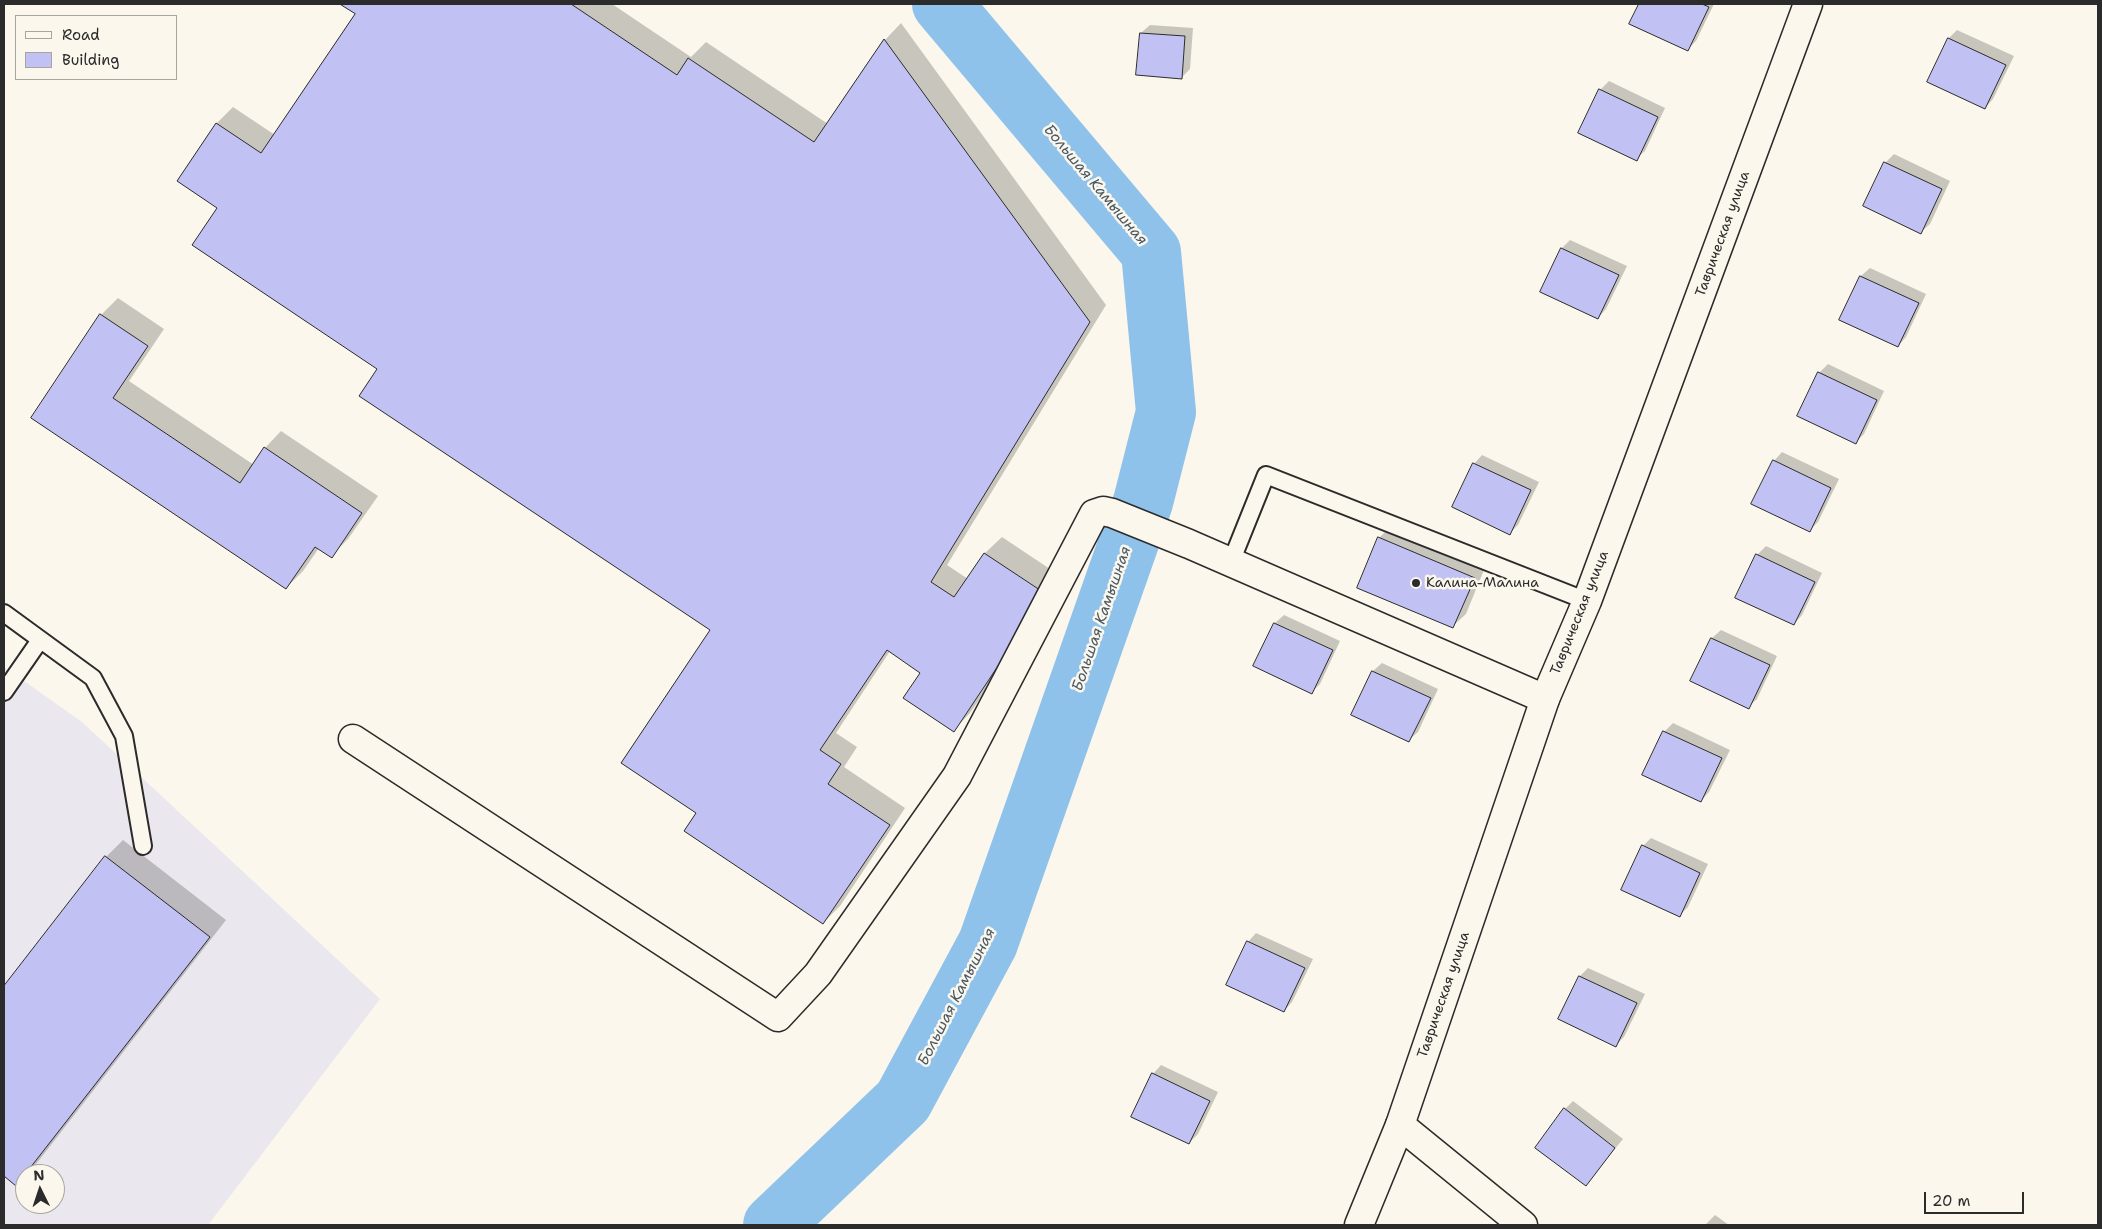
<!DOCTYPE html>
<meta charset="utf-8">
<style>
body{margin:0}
#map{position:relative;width:2102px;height:1229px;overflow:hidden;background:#fbf7ec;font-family:"Shantell Sans",sans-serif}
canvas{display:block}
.frame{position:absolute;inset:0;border:5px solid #2b2b2b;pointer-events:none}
.legend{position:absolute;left:15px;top:15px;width:162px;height:65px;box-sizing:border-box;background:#fbf7ec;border:1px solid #a8a59f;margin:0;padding:6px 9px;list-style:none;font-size:15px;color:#2b2b2b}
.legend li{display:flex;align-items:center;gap:10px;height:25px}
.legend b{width:25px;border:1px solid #a8a59f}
.north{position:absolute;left:15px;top:1164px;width:50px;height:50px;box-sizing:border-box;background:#fbf7ec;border:1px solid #a8a59f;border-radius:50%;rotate:356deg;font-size:14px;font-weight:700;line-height:20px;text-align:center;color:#2b2b2b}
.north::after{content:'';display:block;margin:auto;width:18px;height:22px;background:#2b2b2b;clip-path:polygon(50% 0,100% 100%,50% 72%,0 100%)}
.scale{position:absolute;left:1924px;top:1192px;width:100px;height:22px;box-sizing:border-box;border:2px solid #2b2b2b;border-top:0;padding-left:6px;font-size:15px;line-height:18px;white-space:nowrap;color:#2b2b2b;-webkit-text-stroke:4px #fbf7ec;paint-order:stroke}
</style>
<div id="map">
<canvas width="2102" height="1229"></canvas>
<div class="frame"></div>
<ul class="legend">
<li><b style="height:6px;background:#fbf7ec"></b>Road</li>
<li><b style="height:14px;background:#c1c1f4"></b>Building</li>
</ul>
<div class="north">N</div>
<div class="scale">20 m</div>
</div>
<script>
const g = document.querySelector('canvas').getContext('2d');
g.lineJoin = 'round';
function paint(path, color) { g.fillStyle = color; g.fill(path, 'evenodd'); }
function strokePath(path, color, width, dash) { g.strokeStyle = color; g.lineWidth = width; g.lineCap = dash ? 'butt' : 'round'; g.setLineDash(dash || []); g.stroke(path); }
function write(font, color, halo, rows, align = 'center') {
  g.font = font + ' "Shantell Sans",sans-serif'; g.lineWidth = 5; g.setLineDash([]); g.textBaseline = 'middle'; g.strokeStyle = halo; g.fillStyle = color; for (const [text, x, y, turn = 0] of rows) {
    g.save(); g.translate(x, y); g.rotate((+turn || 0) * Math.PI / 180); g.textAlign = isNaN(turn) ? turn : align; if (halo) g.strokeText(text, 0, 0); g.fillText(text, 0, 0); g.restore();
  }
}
paint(new Path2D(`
 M4,667L82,722L380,999L208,1225H4ZM25,1174H55V1204H25Z`), '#eae7ee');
paint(new Path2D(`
 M342,4H612L691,57L706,42L828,124L885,40L901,23L1106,305L947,565L968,579L985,553L1002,537L1062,577L970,713L954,730L922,673L890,651L836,733L857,747L844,767L905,808L840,906L823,923L698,813L712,630L378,368L219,208L178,181L217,123L233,107L275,135L356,13Z
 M1640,4H1714L1696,41L1688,49L1631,23Z
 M1150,25L1193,28L1190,69L1181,78L1141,33Z
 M1957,30L2014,56L1993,99L1985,108L1928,81L1949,38Z
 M1609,81L1665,108L1645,151L1636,159L1600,90Z
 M1894,154L1950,181L1930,224L1921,232L1885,163Z
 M1570,240L1627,266L1606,309L1598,318L1562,248Z
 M1870,268L1926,294L1906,337L1898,346L1841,319L1861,276Z
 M118,298L164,329L129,381L254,465L265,448L281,431L378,496L348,539L331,556L319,548L303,571L286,588L33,418L101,315Z
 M1828,364L1884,391L1864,434L1856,442L1819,373Z
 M1782,452L1839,479L1818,522L1810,530L1774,461Z
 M1482,455L1539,482L1518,525L1510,533L1474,464Z
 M1392,525L1486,565L1466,614L1453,626L1379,538Z
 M1766,546L1822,573L1802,615L1794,624L1757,555Z
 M1284,615L1340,641L1320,684L1312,692L1255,666L1275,623Z
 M1721,630L1777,656L1757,699L1748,707L1692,681L1712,638Z
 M1382,663L1438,689L1418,732L1409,740L1353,714L1373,671Z
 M1673,723L1730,750L1709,792L1701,801L1664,732Z
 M1651,838L1708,864L1688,907L1679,916L1643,846Z
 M123,840L226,920L33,1168L16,1184L4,1175V988L106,857Z
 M1256,933L1313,959L1292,1002L1284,1011L1248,942Z
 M1588,968L1645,994L1624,1037L1616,1045L1580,976Z
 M1161,1065L1218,1092L1198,1134L1189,1143L1153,1074Z
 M1573,1101L1623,1139L1586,1184L1565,1109Z
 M1715,1215L1729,1225H1705Z`), '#0003');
strokePath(new Path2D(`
 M773,1225L903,1101L988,943L1143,502L1166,412L1151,252L942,4`), '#8fc2eb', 60);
const building = new Path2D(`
 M340,4H571L677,75L688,58L814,142L884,39L1090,322L931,582L954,597L984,553L1046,594L954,732L903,698L920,673L887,650L820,750L841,764L828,784L890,825L823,924L684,831L696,813L621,763L710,630L359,396L377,369L192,245L217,208L177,181L216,123L261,153L355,14Z
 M1639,4H1702L1709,7L1688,51L1629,24Z
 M1140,33L1185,36L1182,79L1136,75Z
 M1948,38L2006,65L1985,109L1927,82Z
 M1599,89L1658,117L1637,161L1578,133Z
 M1884,162L1942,189L1921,234L1863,206Z
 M1561,248L1619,275L1598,319L1540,292Z
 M1860,276L1919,303L1898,347L1839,320Z
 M100,314L148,346L113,398L240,483L264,447L362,513L332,558L315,547L286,589L31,418Z
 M1818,372L1877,400L1856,444L1797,416Z
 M1773,460L1831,488L1810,532L1751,504Z
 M1473,463L1531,490L1510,535L1452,507Z
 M1378,537L1475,578L1453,628L1357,588Z
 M1756,554L1815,582L1794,625L1735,598Z
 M1274,623L1333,650L1312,694L1253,666Z
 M1711,638L1770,665L1749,709L1690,681Z
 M1372,671L1431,698L1409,742L1351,715Z
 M1663,731L1722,758L1701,802L1642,775Z
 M1642,845L1700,873L1680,917L1621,890Z
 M105,856L210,937L16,1186L4,1176V986Z
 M1247,941L1305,968L1284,1012L1226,985Z
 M1579,976L1637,1003L1616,1047L1558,1019Z
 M1152,1073L1210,1101L1189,1144L1131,1117Z
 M1564,1108L1615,1148L1586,1186L1535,1148Z`);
paint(building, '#c1c1f4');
strokePath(building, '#2b2b2b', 1);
const lane = new Path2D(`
 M1231,562L1266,475L1587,601
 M4,613L93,678L124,736L143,846
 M4,692L40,640`);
const street = new Path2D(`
 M353,739L778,1017L818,974L957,776L1094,514L1103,511L1112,513L1189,544L1545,699
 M1400,1125L1523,1225`);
const primary = new Path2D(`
 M1359,1225L1400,1125L1545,699L1587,601L1808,4`);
strokePath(lane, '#2b2b2b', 20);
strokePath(street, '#2b2b2b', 31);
strokePath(primary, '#2b2b2b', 31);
strokePath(lane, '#fbf7ec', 16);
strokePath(street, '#fbf7ec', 28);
strokePath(primary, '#fbf7ec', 28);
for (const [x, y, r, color] of [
 [1416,583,5,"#2b2b2b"]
]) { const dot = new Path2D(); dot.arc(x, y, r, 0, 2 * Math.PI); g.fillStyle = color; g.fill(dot); strokePath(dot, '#fbf7ec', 2); }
write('14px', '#2b2b2b', '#fbf7ec', [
 ["Таврическая улица",1723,234,-70],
 ["Таврическая улица",1580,613,-68],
 ["Таврическая улица",1444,995,-71]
]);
write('14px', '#2b2b2b', '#fbf7ec', [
 ["Калина-Малина",1426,583]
], 'left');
write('italic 15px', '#495865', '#fbf7ec', [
 ["Большая Камышная",1095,185,50],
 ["Большая Камышная",1102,619,-71],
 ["Большая Камышная",957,997,-63]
]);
</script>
